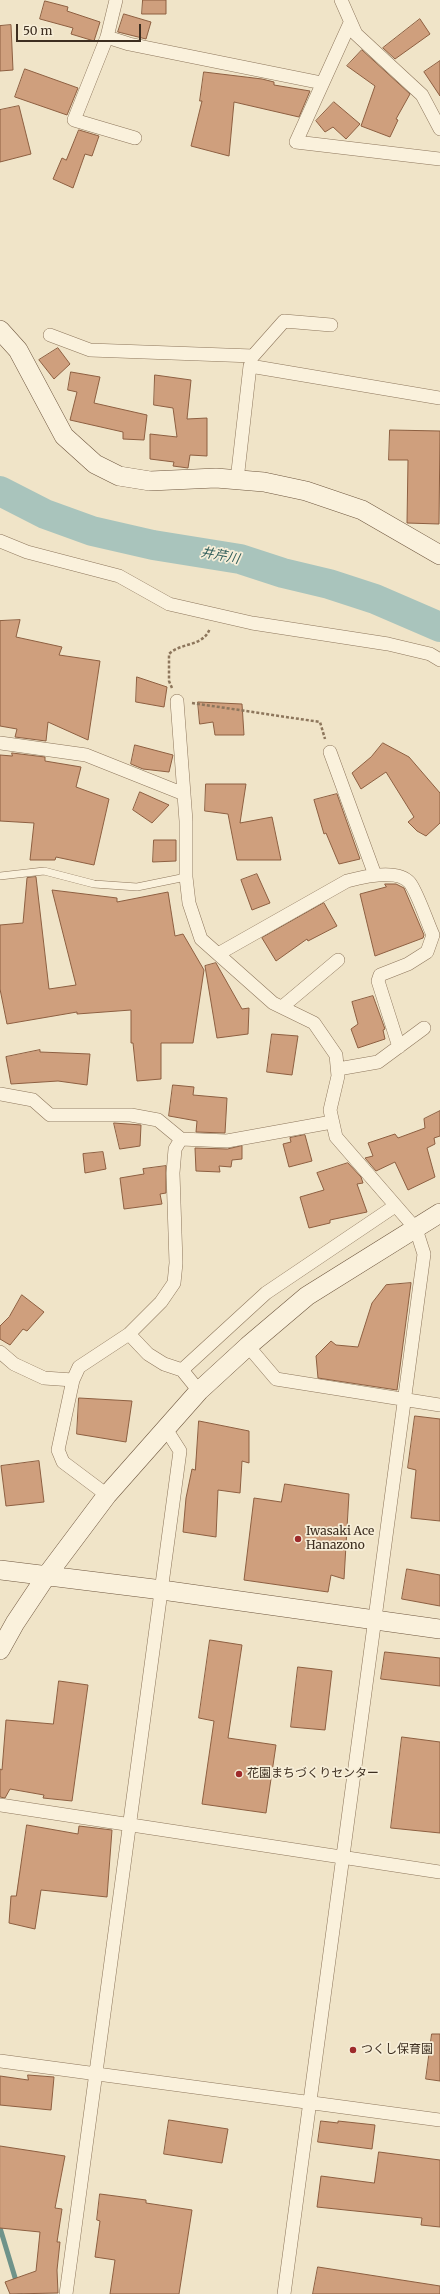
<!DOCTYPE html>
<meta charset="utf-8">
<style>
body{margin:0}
#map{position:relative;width:440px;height:2294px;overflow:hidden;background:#f0e4c8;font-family:Merriweather,serif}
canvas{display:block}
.scale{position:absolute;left:16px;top:24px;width:125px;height:18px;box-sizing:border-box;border:2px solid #3d2e20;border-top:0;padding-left:5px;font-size:12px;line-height:14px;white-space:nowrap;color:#3d2e20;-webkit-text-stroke:3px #f7eed8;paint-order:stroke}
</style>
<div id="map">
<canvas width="440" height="2294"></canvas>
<div class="scale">50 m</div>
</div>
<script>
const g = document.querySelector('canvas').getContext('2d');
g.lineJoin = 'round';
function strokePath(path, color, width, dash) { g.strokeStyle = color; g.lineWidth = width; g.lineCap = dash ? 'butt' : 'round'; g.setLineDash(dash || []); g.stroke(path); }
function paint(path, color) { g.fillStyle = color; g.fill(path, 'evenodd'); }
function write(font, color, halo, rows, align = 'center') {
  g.font = font + ' Merriweather,"Noto Sans JP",serif'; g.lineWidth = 3.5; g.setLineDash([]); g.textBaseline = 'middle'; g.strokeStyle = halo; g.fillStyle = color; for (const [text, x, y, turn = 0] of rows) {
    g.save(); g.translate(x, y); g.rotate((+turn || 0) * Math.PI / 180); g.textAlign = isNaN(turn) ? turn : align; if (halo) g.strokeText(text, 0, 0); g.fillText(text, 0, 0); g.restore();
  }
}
strokePath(new Path2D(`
 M0,2228L20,2294`), '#6f938a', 5);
strokePath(new Path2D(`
 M0,491L45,514L92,531L153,545L240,559L283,573L329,584L375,599L440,627`), '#a9c4bc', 30);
const building = new Path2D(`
 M143,0H166V14H142Z
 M45,1L68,7L67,11L100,22L94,41L71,34L73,28L40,19Z
 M124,14L151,22L146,39L118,32Z
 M420,19L430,34L395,59L383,48Z
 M11,25L13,70L0,71V26Z
 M362,50L410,94L396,119L398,120L390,137L361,126L375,86L347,66Z
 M440,61V96L424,72Z
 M25,69L78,88L67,115L15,97Z
 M204,72L262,79L274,82V85L310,91L299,117L234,102L229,156L191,146L202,101H200Z
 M334,102L360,124L346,139L333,127L325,132L316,121Z
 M19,106L31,154L0,162V110Z
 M79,130L99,136L92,156L85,154L73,188L53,179L62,158L66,160Z
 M58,348L70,364L54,379L39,360Z
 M71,372L100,377L94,403L147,415L144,440L123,439V432L70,420L77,392L68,390Z
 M155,375L191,380L187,419L207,418V456L190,455L188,468L173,466L174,462L150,459V434L177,437L173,408L154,405Z
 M390,430L440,431L439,524L407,523L408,460H389Z
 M20,620L16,637L62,647L59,655L100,661L88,740L48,722L46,741L15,737L17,729L0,726V621Z
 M137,677L167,687L164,707L136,702Z
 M198,702L242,704L244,735H215L213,722L200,724Z
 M383,743L409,757L440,793V823L426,836L417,831L408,822L414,817L386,772L361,789L352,773L371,757Z
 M135,745L173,755L169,772L143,769L131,764Z
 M12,753L45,757V761L81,767L76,787L109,799L94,865L56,857L55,860H30L34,823L0,821V755L12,756Z
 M206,784H246L240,823L272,817L281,860H237L228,814L205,811Z
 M140,792L169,805L152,823L133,810Z
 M337,794L360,859L339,864L326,833L324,834L314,800Z
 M154,840H176V861L153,862Z
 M257,874L270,903L252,910L241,880Z
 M36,877L49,989L76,985L52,890L117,898V902L168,892L175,936L183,934L204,970L193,1043H161V1079L137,1081L133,1043H131V1010L77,1014V1012L7,1024L0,989V925L23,923L27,878Z
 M385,884H396L404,888L424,935L423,938L375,956L360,894L386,887Z
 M324,903L337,926L308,941L307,939L276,961L262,938Z
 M216,963L242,1009L249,1008L248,1034L217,1038L205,966Z
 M373,996L385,1029L383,1030L385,1039L358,1048L351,1029L358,1024L352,1002Z
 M272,1034L298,1036L292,1075L267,1072Z
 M40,1050V1052L90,1054L87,1085L58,1081L11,1084L6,1057Z
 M173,1085L194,1087L193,1095L227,1098L225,1133L196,1132L197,1121L169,1116Z
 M440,1111V1136L434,1138L435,1144L427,1148L435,1177L408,1190L395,1162L376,1171L365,1158L373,1156L368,1143L395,1134L398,1138L425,1128L424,1119Z
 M114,1123L141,1125L140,1146L120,1149Z
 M305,1135L312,1161L289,1167L283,1144L291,1142L290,1138Z
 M242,1146V1159L232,1160L231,1167L219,1166L220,1172L196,1171L195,1148L227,1149Z
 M103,1152L106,1169L85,1173L83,1154Z
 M348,1163L361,1177L363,1183L357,1184L367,1212L330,1220V1223L309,1228L300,1197L324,1190L317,1173Z
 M166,1166V1193L160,1194L162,1204L124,1209L120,1178L144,1174L143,1169Z
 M411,1283L397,1390L318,1378L316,1356L331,1341L336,1345L358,1347L372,1303L386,1285Z
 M22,1295L44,1312L27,1331L23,1329L10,1345L0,1339V1326L9,1317Z
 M79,1398L132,1401L126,1442L77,1434Z
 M415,1416L440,1419V1521L411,1518L416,1470L408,1468Z
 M199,1421L249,1431V1463L242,1461L240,1493L218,1490L216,1537L183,1532L186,1498L192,1469L195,1470Z
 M39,1461L44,1502L6,1506L1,1466Z
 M285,1484L349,1494L344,1579L331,1575L328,1592L244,1580L254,1498L281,1502Z
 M407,1569L440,1575V1606L402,1599Z
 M210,1640L242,1645L228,1738L276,1745L266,1813L202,1804L214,1721L199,1718Z
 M385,1652L440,1658V1686L381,1679Z
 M298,1667L332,1671L325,1730L291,1727Z
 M59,1681L88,1685L72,1801L43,1798L44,1795L10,1789L5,1798L0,1797V1769L2,1770L6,1720L53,1724Z
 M402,1737L440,1742V1833L391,1828Z
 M27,1825L78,1834L79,1826L112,1830L107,1897L41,1890L35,1929L9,1923L11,1896H16Z
 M432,2034H440V2081L426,2079Z
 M28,2075L54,2077L51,2110L0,2105V2076L28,2080Z
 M169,2120L228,2129L222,2163L164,2154Z
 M321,2121L338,2123V2121L375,2125L372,2149L318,2142Z
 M0,2146L65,2156L55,2208L62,2209L57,2242H60L57,2270L58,2293L10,2294L5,2282L36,2271L40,2232L0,2228Z
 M379,2152L440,2160V2227L421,2225L422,2218L317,2207L321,2176L374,2183Z
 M100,2194L146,2200V2203L192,2210L179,2294H110L115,2260L95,2257L100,2221L97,2220Z
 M318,2267L440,2286V2294H313Z`);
paint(building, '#cf9f7d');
strokePath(building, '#8d5f41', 1);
const lane = new Path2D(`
 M0,876L44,871L94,884L137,887L186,877`);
const street = new Path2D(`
 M341,0L356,34L422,95L440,129
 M350,23L296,142L440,159
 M107,37L116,0
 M135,138L74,120L107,37L129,44L322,83
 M50,335L90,350L253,356L284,321L331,325
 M237,480L250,366L440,398
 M0,541L27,552L119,576L169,604L252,623L388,644L430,654L440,660
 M177,701L186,821V877L189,903L201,939L273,1003L314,1023L336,1055L338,1076L330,1110L336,1137L416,1229L424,1254L284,2294
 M0,743L86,755L184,794
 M330,752L375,875
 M218,954L347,881C362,877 398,868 410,883C418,894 427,922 433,935L427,952L408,964L380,975L378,981L399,1047
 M282,1007L338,960
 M338,1069L378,1062L424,1028
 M0,1094L33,1100L50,1115H131L158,1120L181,1139L227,1141L332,1122
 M129,1334L148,1354L164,1364L182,1370L199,1391
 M248,1346L276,1379L440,1405
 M0,1352L14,1364L44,1378L73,1380
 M182,1370L266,1293L395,1206
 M107,1495L63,1462L58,1450L73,1380L79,1367L129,1334L161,1302L174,1283L176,1263L173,1173L175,1149L181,1139
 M0,1805L440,1872
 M0,2061L440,2120
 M66,2294L180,1451L166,1429`);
const secondary = new Path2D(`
 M0,330L18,350L64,436L95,464L119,476L150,481L216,478L264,482L306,491L362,510L440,555
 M0,1570L162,1590L440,1629
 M0,1650L15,1623L47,1575L107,1495L199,1391L248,1346L307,1296L440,1213`);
strokePath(lane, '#8d765c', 8);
strokePath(street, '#8d765c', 14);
strokePath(secondary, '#6f573f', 20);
strokePath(new Path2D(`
 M172,688L169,681V654C181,642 204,647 210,628
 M192,703L320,722L325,739`), '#8d765c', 2.5, [3, 2]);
strokePath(lane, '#faf1dc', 7);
strokePath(street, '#faf1dc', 13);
strokePath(secondary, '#faf1dc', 19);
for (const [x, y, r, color] of [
 [298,1539,4,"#9e2a2b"],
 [239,1774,4,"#9e2a2b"],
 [353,2050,4,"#9e2a2b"]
]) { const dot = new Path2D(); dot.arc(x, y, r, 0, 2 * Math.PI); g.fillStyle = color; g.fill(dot); strokePath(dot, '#f7eed8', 1.5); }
write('12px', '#3d2e20', '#f7eed8', [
 ["Iwasaki Ace",306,1532],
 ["Hanazono",306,1546],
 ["花園まちづくりセンター",247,1774],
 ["つくし保育園",361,2050]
], 'left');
write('italic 13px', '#2f5d5a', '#f7eed8', [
 ["井芹川",220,556,11]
]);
</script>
